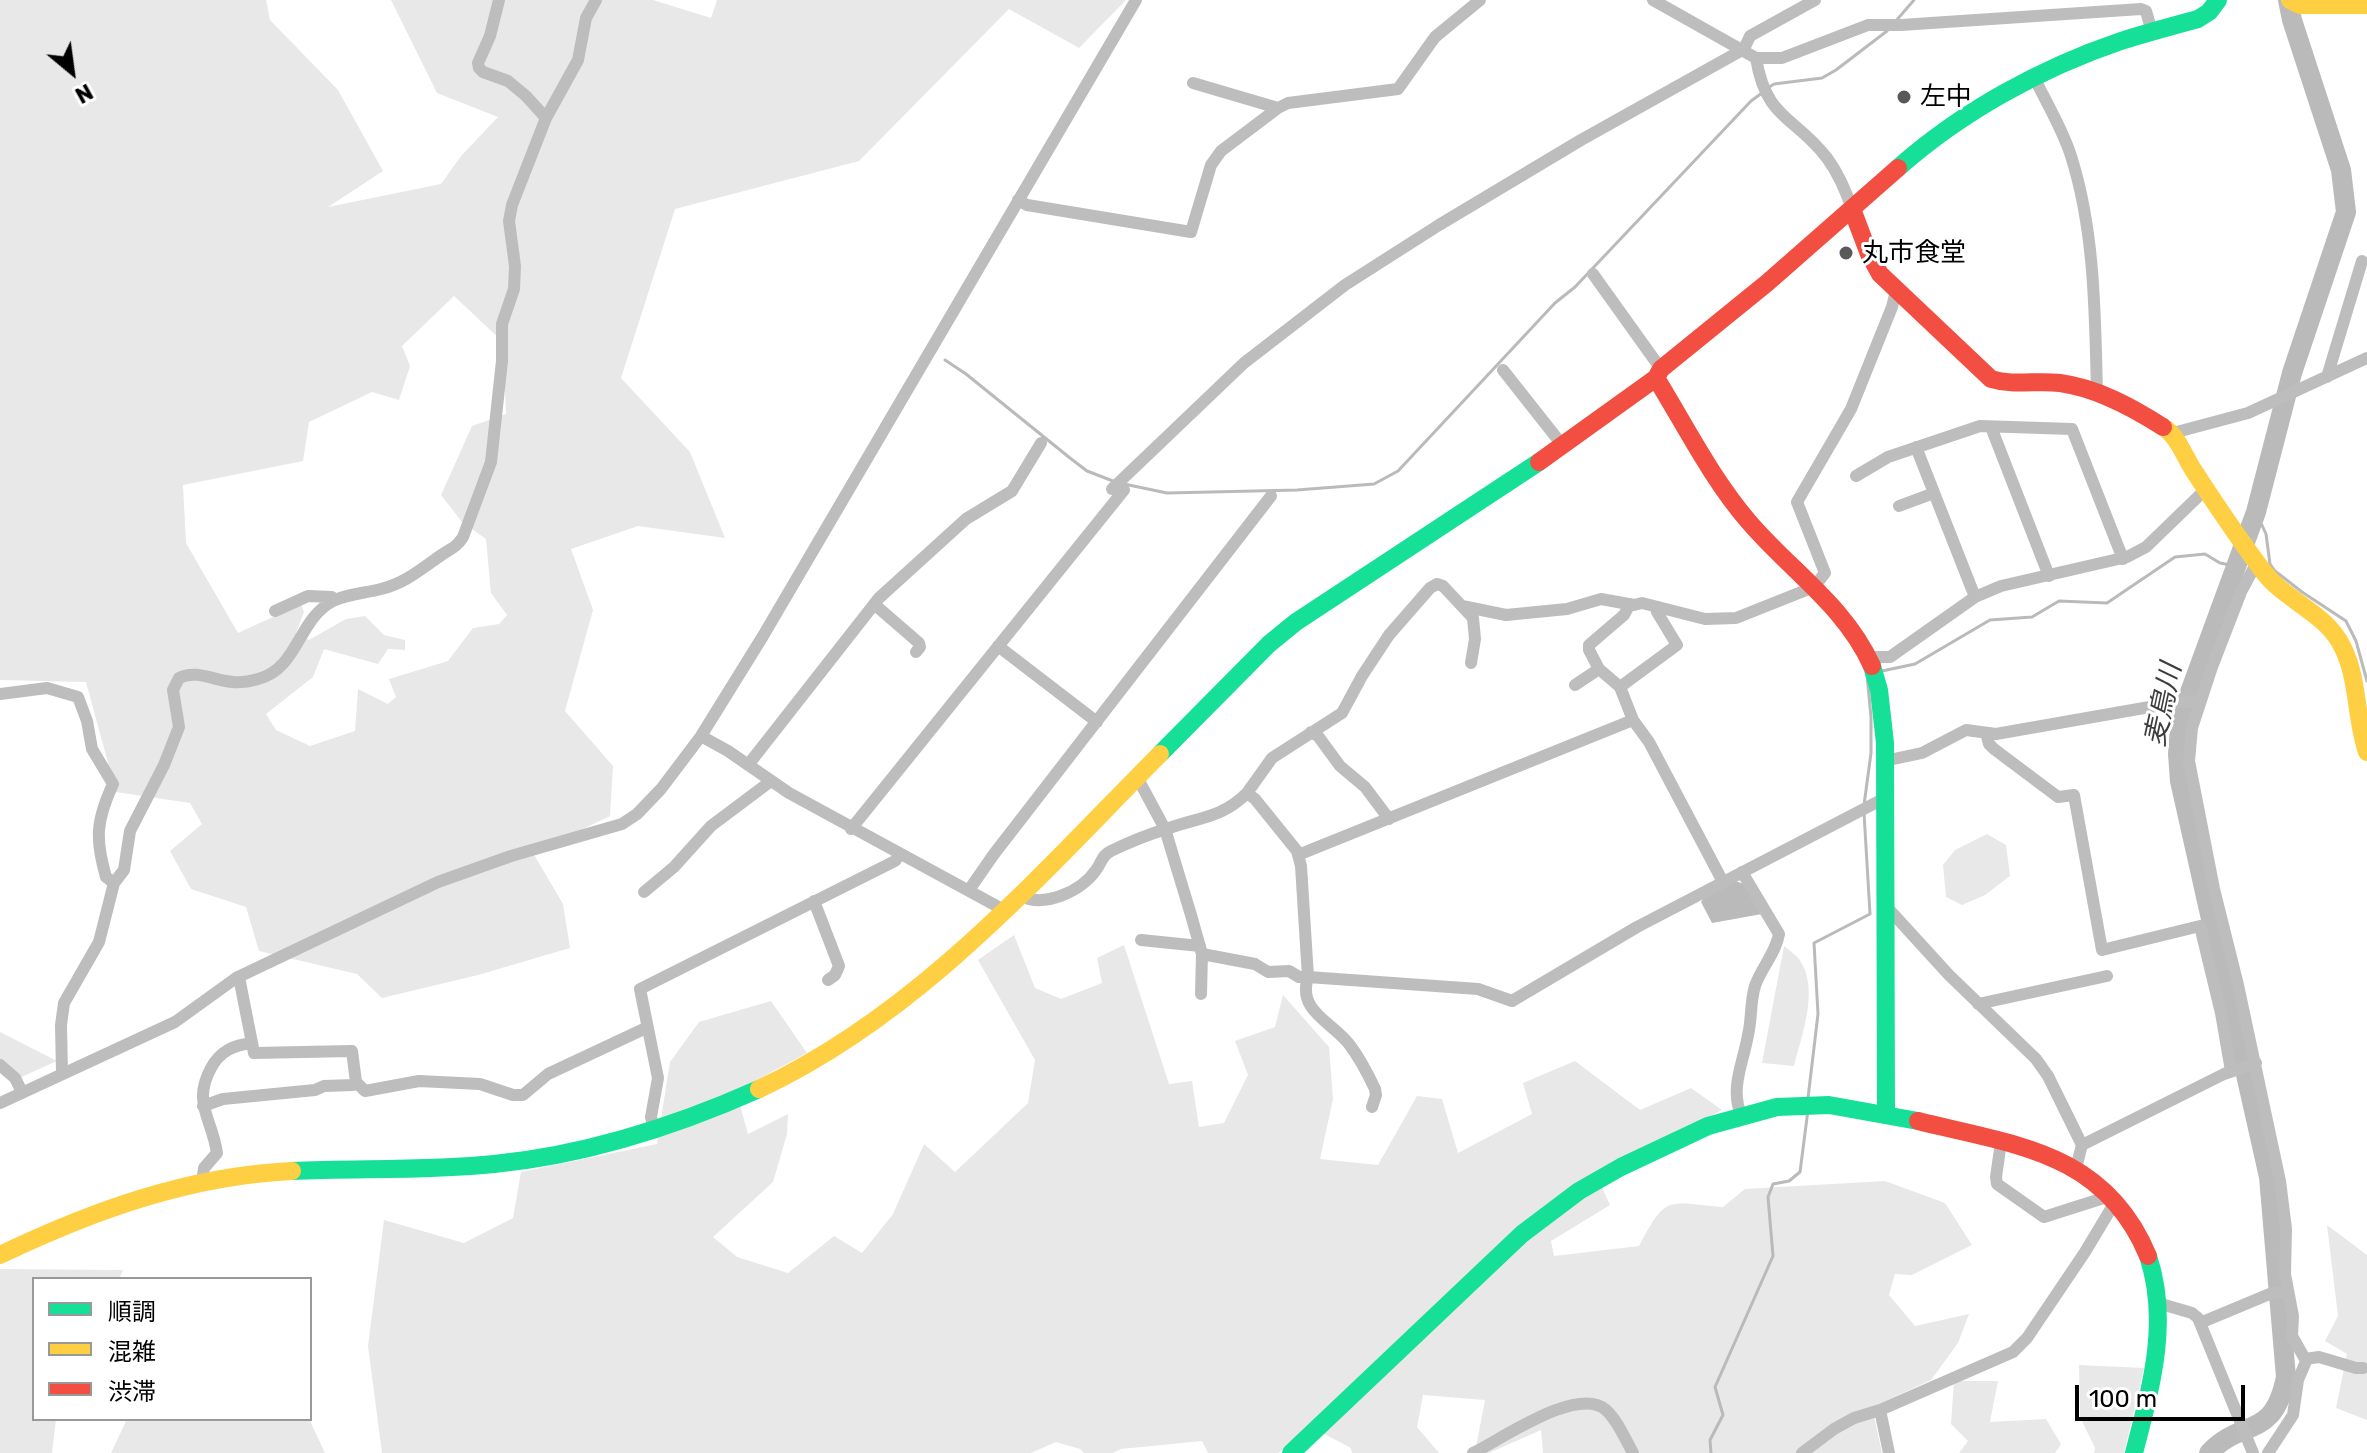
<!DOCTYPE html>
<meta charset="utf-8">
<style>
body{margin:0}
#map{position:relative;width:2367px;height:1453px;overflow:hidden;background:#fff;font-family:Rubik,"Noto Sans JP",sans-serif}
canvas{display:block}
.legend{position:absolute;left:32px;top:1277px;width:280px;height:144px;box-sizing:border-box;background:#fff;border:2px solid #999;margin:0;padding:10px 14px;list-style:none;font-size:24px;color:#000}
.legend li{display:flex;align-items:center;gap:16px;height:40px}
.legend b{width:40px;border:2px solid #999}
.north{position:absolute;left:32px;top:32px;width:80px;height:80px;-webkit-text-stroke:6px #fff;paint-order:stroke;rotate:151deg;font-size:22px;font-weight:700;line-height:32px;text-align:center;color:#000}
.north::after{content:'';display:block;margin:auto;width:28px;height:36px;background:#000;clip-path:polygon(50% 0,100% 100%,50% 72%,0 100%)}
.scale{position:absolute;left:2075px;top:1385px;width:170px;height:36px;box-sizing:border-box;border:4px solid #000;border-top:0;padding-left:10px;font-size:24px;line-height:28px;white-space:nowrap;color:#000;-webkit-text-stroke:6px #fff;paint-order:stroke}
</style>
<div id="map">
<canvas width="2367" height="1453"></canvas>
<ul class="legend">
<li><b style="height:10px;background:#16e098"></b>順調</li>
<li><b style="height:10px;background:#ffcf43"></b>混雑</li>
<li><b style="height:10px;background:#f24e42"></b>渋滞</li>
</ul>
<div class="north">N</div>
<div class="scale">100 m</div>
</div>
<script>
const g = document.querySelector('canvas').getContext('2d');
g.lineJoin = 'round';
function paint(path, color) { g.fillStyle = color; g.fill(path, 'evenodd'); }
function strokePath(path, color, width, dash) { g.strokeStyle = color; g.lineWidth = width; g.lineCap = dash ? 'butt' : 'round'; g.setLineDash(dash || []); g.stroke(path); }
function write(font, color, halo, rows, align = 'center') {
  g.font = font + ' Rubik,"Noto Sans JP",sans-serif'; g.lineWidth = 6; g.setLineDash([]); g.textBaseline = 'middle'; g.strokeStyle = halo; g.fillStyle = color; for (const [text, x, y, turn = 0] of rows) {
    g.save(); g.translate(x, y); g.rotate((+turn || 0) * Math.PI / 180); g.textAlign = isNaN(turn) ? turn : align; if (halo) g.strokeText(text, 0, 0); g.fillText(text, 0, 0); g.restore();
  }
}
paint(new Path2D(`
 M0,0H266L270,20L338,90L383,171L328,207L441,184L461,156L498,117L437,93L391,0H653L711,18L717,0H1126L1079,48L1009,9L859,161L675,209L621,378L690,452L725,538L638,526L571,549L593,610L565,711L613,766L610,816L533,853L563,904L570,948L478,975L382,998L357,974L259,951L246,907L191,889L170,851L202,824L190,803L116,792L86,682L0,680ZM454,296L503,342L506,414L472,426L441,495L462,522L486,539L491,593L507,615L499,624L473,628L448,661L389,679L396,697L388,704L358,689L355,731L310,746L276,730L266,714L313,677L324,649L378,664L388,649L405,650V640L384,635L365,616L346,619L309,640L296,633L304,612L301,604L238,633L186,543L183,485L303,461L309,422L372,392L399,400L410,366L402,346Z
 M1987,834L2006,845L2010,876L1985,895L1962,905L1946,897L1943,865L1955,850Z
 M1014,935L1035,988L1061,999L1102,983L1097,958L1124,945L1169,1084L1192,1081L1199,1127L1224,1123L1248,1075L1235,1041L1275,1027L1283,995L1329,1047L1333,1099L1320,1159L1378,1165L1417,1096L1442,1099L1458,1153L1532,1114L1523,1083L1575,1061L1640,1110L1691,1088L1722,1110L1596,1174L1610,1205L1551,1241L1554,1256L1639,1246C1667,1193 1667,1203 1723,1207L1745,1189L1885,1181L1945,1203L1972,1245L1912,1275L1895,1274L1889,1295L1915,1326L1969,1314L1958,1343L1931,1380L1872,1407L1882,1453H1543L1541,1430L1489,1453H1480L1476,1447L1485,1400L1423,1395L1417,1427L1439,1453H1352L1351,1448L1311,1427L1278,1453H1208L1202,1441L1121,1449L1113,1453H1084L1080,1449L1056,1442L1031,1453H382L368,1346L384,1220L464,1243L513,1218L521,1172L657,1144L670,1062L699,1022L771,1001L807,1053L736,1091L748,1134L788,1114L787,1134L773,1182L713,1237L737,1257L788,1273L834,1236L862,1253L893,1214L924,1144L955,1172L1028,1103L1035,1060L978,960Z
 M1784,946C1789,950 1795,954 1799,959C1820,988 1802,1034 1794,1066L1762,1063Z
 M0,1032L57,1061L19,1078L0,1059Z
 M2327,1225L2367,1255V1420L2336,1408L2347,1354L2325,1341L2338,1316Z
 M0,1269L123,1270L119,1279H34V1419H56L52,1453H0Z
 M2079,1365L2144,1368L2124,1453H2094L2095,1448L2080,1417Z
 M1954,1381H1998L1990,1422L2046,1419L2061,1444L2055,1453H1959L1968,1441L1951,1424Z
 M127,1419L310,1421L325,1453H111Z`), '#e8e8e8');
paint(new Path2D(`
 M1735,881L1744,884L1762,914L1712,923L1701,902L1703,899Z`), '#bababa');
strokePath(new Path2D(`
 M1895,22L1914,0
 M1768,88L1774,84L1822,78L1836,70L1887,31
 M945,360L966,374L1070,458L1087,471L1113,481
 M1124,484L1167,493L1297,490L1374,484L1398,471L1555,303L1575,287L1751,101L1762,93
 M2256,512L2266,534L2270,564L2275,571L2302,592L2346,621L2356,641L2367,681
 M1882,671L1915,664L1990,620L2032,617L2059,601L2107,603L2175,557L2205,554L2220,563L2236,566
 M1864,805L1871,753V717L1867,675
 M1808,1098L1818,1014L1814,943L1870,914L1864,813
 M1711,1453L1710,1440L1723,1415L1715,1387L1773,1256L1768,1197L1773,1184L1789,1181L1800,1172L1808,1110`), '#bababa', 3);
strokePath(new Path2D(`
 M2209,1453C2243,1417 2273,1441 2286,1377L2269,1177L2180,781L2178,754L2180,728L2189,695L2256,512L2292,373L2346,212L2341,170L2292,20L2288,0`), '#bababa', 20);
strokePath(new Path2D(`
 M499,0L490,36L478,63L479,68L483,72L508,81L526,96L546,118
 M1653,0L1756,58C1766,120 1795,116 1827,158C1838,173 1846,191 1852,209
 M1756,58H1782L1868,25H1901L2141,9L2146,11L2152,32
 M2035,79C2047,104 2063,130 2071,156C2095,231 2095,315 2097,393
 M1193,83L1278,108
 M1018,200L1027,205L1191,232L1211,165L1221,151L1278,108L1288,103L1398,89L1435,37L1480,0
 M1593,274L1661,369
 M1503,370L1563,446
 M2327,377L2362,261
 M1991,427L2049,576
 M2173,433L2248,413L2367,358
 M1916,447L1975,597
 M1856,476L1888,457L1980,426L2072,429L2123,559
 M1112,489L1244,363L1345,285L1439,225L1581,140L1744,49L1750,36L1815,0
 M1899,506L1934,493
 M2256,564L2241,592L2212,667L2192,728L2189,761L2214,889L2238,985L2280,1181L2286,1229L2285,1274L2293,1316L2292,1336L2305,1359L2319,1357L2356,1368H2363
 M874,604L919,643L920,647L916,652
 M1462,606L1506,615L1567,609L1601,599L1634,605L1642,603L1705,619L1736,618L1814,587L1825,573L1797,502L1851,409L1892,307L1896,291
 M275,611L308,596L332,597L334,600
 M998,646L1097,722
 M1869,657H1890L1975,597L2001,586L2127,557L2146,547L2206,489
 M1599,669L1620,687L1633,720
 M1575,685L1599,669L1589,650V645L1624,615L1630,604
 M1620,687L1677,645L1657,612L1658,607
 M0,694L47,688L78,697L87,721L92,749L113,784C96,821 95,839 106,877L114,883
 M1311,732L1318,736L1340,766L1365,787L1389,819
 M1986,733L1989,744L1994,749L2058,797L2074,795L2102,950L2200,926L2221,1013L2231,1071
 M701,736L728,751L789,793L1004,910
 M1884,761L1922,753L1966,730L1996,734L2178,702L2201,701
 M748,765L879,598L966,519L1012,491L1041,443
 M1137,777L1165,829L1191,915L1202,954L1201,994
 M1247,793L1272,758L1342,713L1362,676L1389,635L1430,588L1437,584L1443,586L1473,618L1475,639L1471,663
 M851,829L1124,490
 M1298,855L1633,720L1649,742L1723,882
 M969,890L994,854L1271,496
 M644,892L674,867L711,826L771,781
 M1020,895C1043,909 1082,891 1096,870C1102,862 1102,855 1111,851C1129,842 1150,834 1169,828C1200,817 1222,818 1247,793L1255,799L1297,851L1301,866L1308,977L1478,989L1512,1001L1637,927L1883,799
 M814,901L839,966L835,975L828,980
 M1885,905L1949,975L2036,1059L2048,1076L2082,1145L2076,1168
 M1141,940L1200,946
 M1202,954L1255,964L1268,972L1289,971L1299,977H1308C1297,1011 1331,1021 1349,1044C1359,1057 1368,1074 1375,1089L1376,1095L1372,1107
 M239,977L254,1053L352,1051L356,1082L365,1091L419,1081L480,1084L513,1095H523L548,1074L646,1028
 M1978,1004L2107,976
 M0,1065L15,1078L22,1092
 M62,1073L61,1025L64,1003L99,942L114,883L124,870L130,831L164,765L179,727L173,690L179,678C196,669 215,681 233,682C241,683 251,681 258,679C298,669 298,619 333,601C346,594 366,593 381,589C405,583 420,570 440,556C450,549 456,548 463,537L491,462L502,361V324L514,289L515,266L509,221L512,205L546,118L578,60L586,18L596,0
 M0,1103L175,1022L236,978L438,882L511,856L622,824L637,814L661,789L701,736L763,636L1136,0
 M203,1106L223,1099L315,1090L324,1086L353,1085L356,1082
 M1741,1115C1730,1087 1743,1064 1748,1035C1752,1019 1750,1002 1755,986C1761,968 1776,953 1779,934L1742,872
 M654,1129L651,1117L658,1078L640,989L895,861L900,854
 M2001,1142L1996,1177L1997,1184L2044,1217L2110,1196
 M2082,1145L2224,1074L2256,1063
 M202,1183L204,1168L217,1153C212,1118 192,1103 211,1068C220,1051 234,1045 252,1043
 M2158,1303L2192,1313L2198,1318L2253,1453
 M2200,1323L2272,1293L2288,1291
 M1880,1410L1889,1453
 M1473,1453C1502,1439 1578,1385 1606,1410C1618,1421 1625,1439 1633,1453
 M1802,1453L1834,1429L1854,1418L1880,1410L2013,1352L2027,1338L2085,1252L2115,1202
 M2268,1453L2293,1415L2298,1380L2307,1359`), '#bdbdbd', 12);
strokePath(new Path2D(`
 M1898,168C1961,112 2041,68 2121,41C2146,33 2172,26 2198,19L2209,12L2218,0
 M1872,666L1879,690L1885,743L1886,1113
 M1160,754L1269,644L1296,622L1539,462
 M292,1171C359,1168 427,1171 494,1164C586,1155 676,1126 759,1089
 M1291,1453L1522,1234L1579,1191L1621,1167L1708,1126L1777,1107L1829,1105L1918,1121
 M2134,1453C2151,1387 2170,1322 2148,1256`), '#16e098', 18);
strokePath(new Path2D(`
 M2290,0L2300,5H2367
 M2163,427C2178,436 2184,456 2194,471C2216,505 2239,539 2263,571C2285,601 2325,612 2342,646C2359,679 2355,717 2367,752
 M759,1089C919,1014 1038,877 1160,754
 M0,1255C92,1211 188,1176 292,1171`), '#ffcf43', 18);
strokePath(new Path2D(`
 M1852,209L1869,254L1880,274L1991,379C2014,386 2036,380 2060,383C2097,388 2132,407 2163,427
 M1656,378C1686,427 1712,479 1749,522C1791,571 1845,606 1872,666
 M1539,462L1656,378L1661,369L1767,283L1898,168
 M1918,1121C2015,1145 2105,1152 2148,1256`), '#f24e42', 18);
for (const [x, y, r, color] of [
 [1904,97,8,"#595959"],
 [1846,253,8,"#595959"]
]) { const dot = new Path2D(); dot.arc(x, y, r, 0, 2 * Math.PI); g.fillStyle = color; g.fill(dot); strokePath(dot, '#fff', 3); }
write('26px', '#000', '#fff', [
 ["左中",1920,97],
 ["丸市食堂",1862,253]
], 'left');
write('italic 28px', '#3d3d3d', '#fff', [
 ["麦鳥川",2164,705,-78]
]);
</script>
